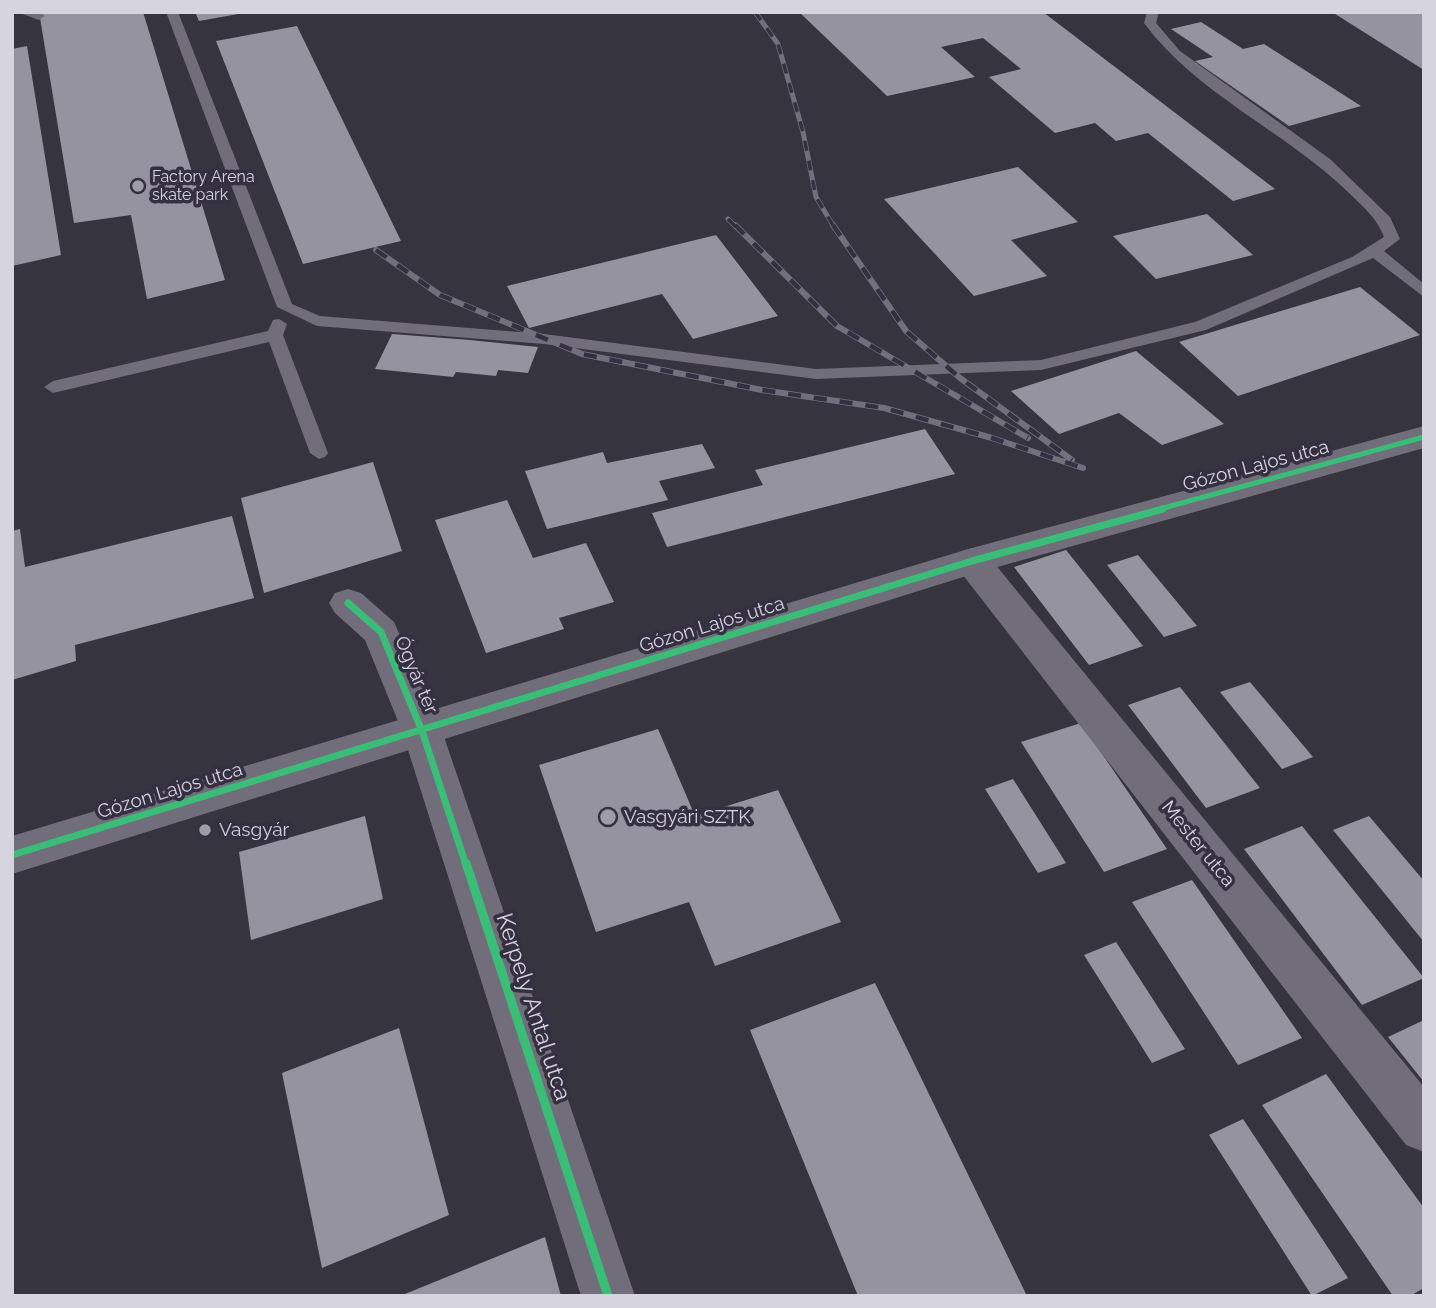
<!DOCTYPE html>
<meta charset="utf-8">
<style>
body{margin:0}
#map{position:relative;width:1436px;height:1308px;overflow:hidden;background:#36343e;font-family:Raleway,sans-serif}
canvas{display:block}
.frame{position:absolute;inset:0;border:14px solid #d6d4df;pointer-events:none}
</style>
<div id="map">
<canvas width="1436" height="1308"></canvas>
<div class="frame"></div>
</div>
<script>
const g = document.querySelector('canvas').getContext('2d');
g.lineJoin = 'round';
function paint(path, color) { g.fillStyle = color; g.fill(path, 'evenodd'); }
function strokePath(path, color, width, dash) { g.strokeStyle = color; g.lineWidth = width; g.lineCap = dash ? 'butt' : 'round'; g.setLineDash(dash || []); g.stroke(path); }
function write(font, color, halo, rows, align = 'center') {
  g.font = font + ' Raleway,sans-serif'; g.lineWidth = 7; g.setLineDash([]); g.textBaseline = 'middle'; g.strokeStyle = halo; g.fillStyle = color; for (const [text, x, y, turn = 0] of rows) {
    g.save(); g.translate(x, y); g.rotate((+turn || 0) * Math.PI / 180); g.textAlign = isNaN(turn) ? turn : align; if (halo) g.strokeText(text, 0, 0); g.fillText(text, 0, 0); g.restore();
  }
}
paint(new Path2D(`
 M39,12H143L225,280L147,299L131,215L74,223Z
 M195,12H238V14L199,21Z
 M799,12H1043L1275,189L1233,201L1148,133L1116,141L1095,123L1055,133L989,77L1021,69L983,38L941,47L975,77L887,96Z
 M1332,12H1424V70Z
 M1201,22L1243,49L1264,44L1361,106L1289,126L1195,61L1213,57L1171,29Z
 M297,26L401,241L303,264L216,41Z
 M27,46L61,255L12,266V49Z
 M1018,167L1078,222L1011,240L1047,276L974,296L884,199Z
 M1207,214L1253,255L1156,279L1113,236Z
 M716,235L778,316L693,339L662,294L529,328L507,286Z
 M1360,287L1420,335L1238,396L1179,342Z
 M392,334L470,340L538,347L528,373L498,370L496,376L456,372L453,377L375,369Z
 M1136,351L1224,424L1162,445L1119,413L1059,434L1011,391Z
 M925,429L955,474L667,547L652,513L763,485L755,470Z
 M702,444L715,468L659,481L668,500L547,529L525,471L603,452L607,463Z
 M373,462L402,551L264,593L241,498Z
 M507,500L533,558L586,543L614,602L559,618L564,629L486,653L435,520Z
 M232,516L254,598L75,645L76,661L12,680V531L20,529L25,567Z
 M1066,550L1143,646L1089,665L1014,567Z
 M1138,555L1197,626L1164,637L1107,565Z
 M1250,682L1313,757L1282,769L1220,692Z
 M1180,687L1260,788L1206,808L1128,705Z
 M1081,723L1167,849L1104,872L1021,742Z
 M658,729L695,816L778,790L841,922L715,966L689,902L596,932L539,765Z
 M1013,779L1066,863L1038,873L985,789Z
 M365,816L383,899L251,940L239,852Z
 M1369,816L1424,881V942L1333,830Z
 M1302,826L1424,978L1362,1005L1244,849Z
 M1192,880L1302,1038L1238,1065L1132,902Z
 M1116,942L1185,1049L1152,1063L1084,955Z
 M875,983L1027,1296H858L750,1030Z
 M1424,1020V1082L1388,1037Z
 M399,1028L449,1215L322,1268L282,1073Z
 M1326,1074L1424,1208V1288L1410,1296H1393L1262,1105Z
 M1243,1119L1348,1278L1312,1296L1209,1135Z
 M545,1237L561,1296H400Z`), '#95939f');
paint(new Path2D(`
 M17,12H39L45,16L39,20Z
 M166,12H178L292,304L320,316L544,334L816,369L1041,360L1195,322L1352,257L1384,237C1377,218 1363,207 1348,192C1285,131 1195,93 1144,23L1147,12H1159L1156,23L1180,51L1330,159L1390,217L1400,239L1384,251L1424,284V297L1373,258L1206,330L1041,370L816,379L544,344L317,326L277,307Z
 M279,319L287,324L283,335L328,453L325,457L319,459L310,453L269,342L53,393L44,387L53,381L268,331L273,320Z`), '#716d7b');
paint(new Path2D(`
 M972,548L985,552L1424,1087V1152L1406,1145L959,570L954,561L959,552Z
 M348,589L361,593L394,622L442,731L635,1296H581L402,731L365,640L335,613L329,603L335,593Z`), '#716d7b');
paint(new Path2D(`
 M1424,426V448L976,573L12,874V836L972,548Z`), '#716d7b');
const railFar1 = new Path2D(`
 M755,12L778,44L803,132L816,197L834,227
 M728,219L736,227`);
const rail = new Path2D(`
 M735,225L837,326L1028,438
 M833,225L906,331L960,378L1072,460
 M376,250L440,295L582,354L762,390L884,408L992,438L1083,468`);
strokePath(railFar1, '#72707c', 5);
strokePath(rail, '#72707c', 6);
strokePath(railFar1, '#343042', 3.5, [10]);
strokePath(rail, '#343042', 4.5, [13]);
strokePath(new Path2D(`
 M1156,510L1424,437`), '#3abd76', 5);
strokePath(new Path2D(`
 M348,603L381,632L422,731L466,865
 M12,855L972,561L1163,509`), '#3abd76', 7);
strokePath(new Path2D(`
 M466,863L608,1296`), '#3abd76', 9);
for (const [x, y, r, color] of [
 [138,186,7,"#9e9ca7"],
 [608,817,9,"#9e9ca7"],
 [205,830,7,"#9e9ca7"]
]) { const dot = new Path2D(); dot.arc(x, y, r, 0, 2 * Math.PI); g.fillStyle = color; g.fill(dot); strokePath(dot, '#343042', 2.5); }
write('16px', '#d6d4df', '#343042', [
 ["Factory Arena",152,177],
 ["skate park",152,195]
], 'left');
write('19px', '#d6d4df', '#343042', [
 ["Gózon Lajos utca",1256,466,-15],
 ["Gózon Lajos utca",712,625,-17],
 ["Ógyár tér",416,675,67],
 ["Gózon Lajos utca",170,791,-17],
 ["Mester utca",1198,844,51]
]);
write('19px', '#d6d4df', '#343042', [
 ["Vasgyári SZTK",624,817],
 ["Vasgyár",219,830]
], 'left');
write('23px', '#d6d4df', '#343042', [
 ["Kerpely Antal utca",533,1007,72]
]);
</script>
